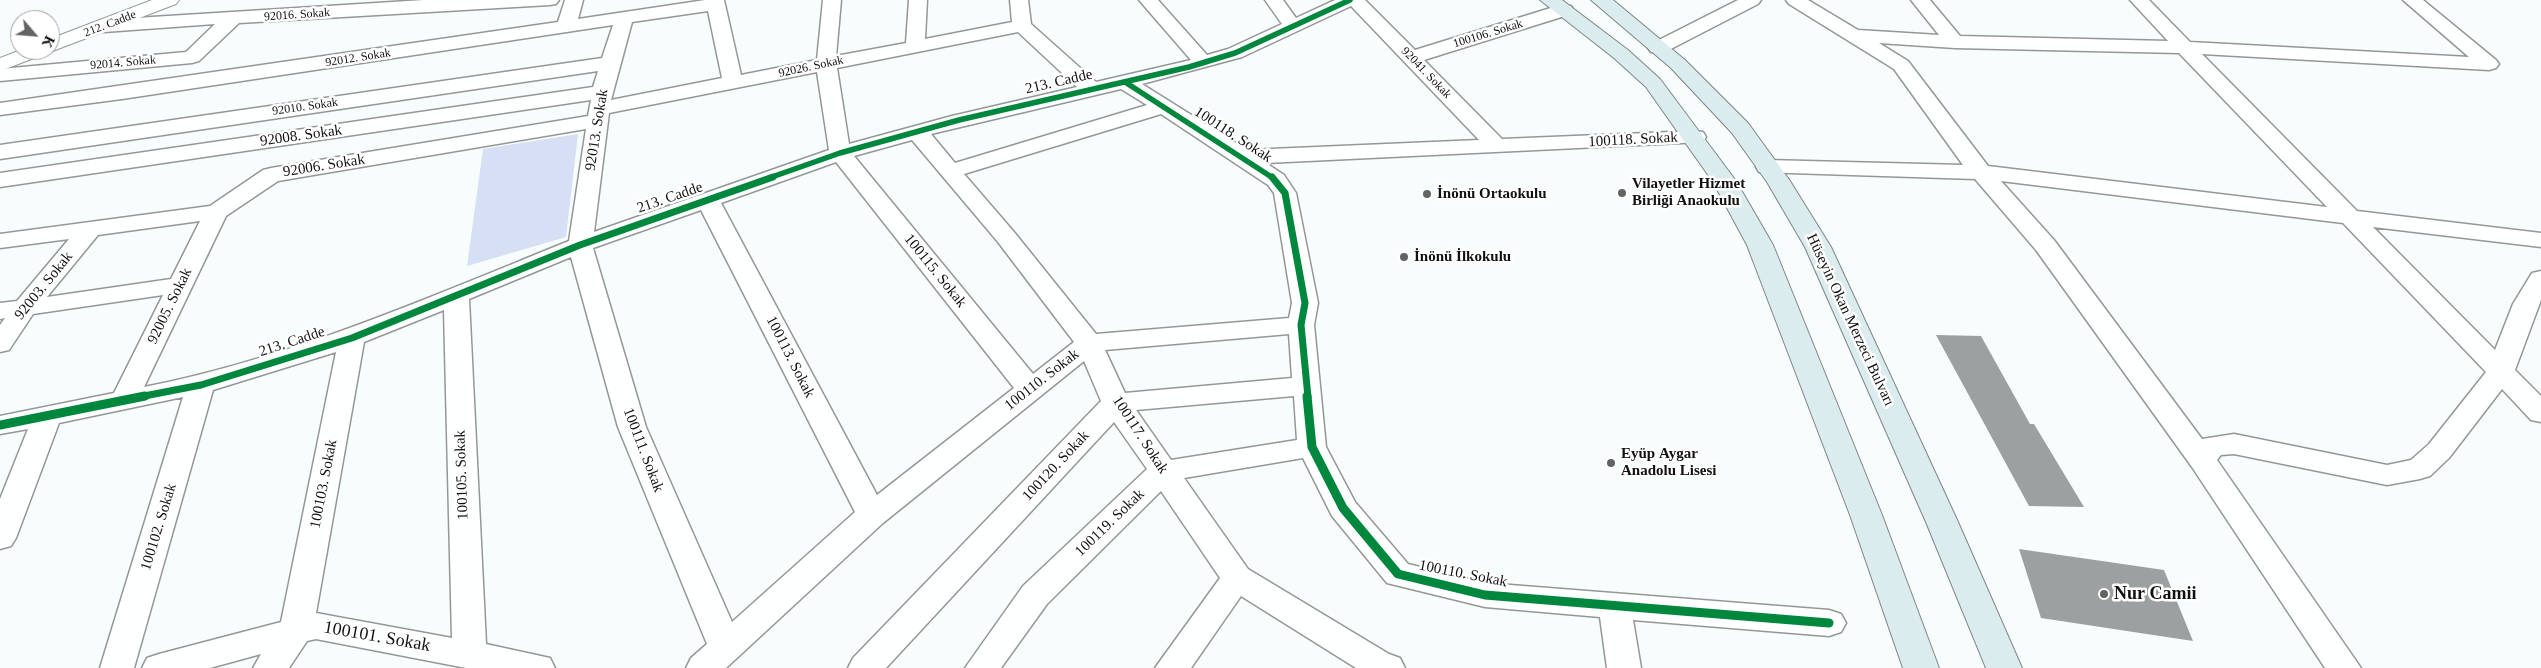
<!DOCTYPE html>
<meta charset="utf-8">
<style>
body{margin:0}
#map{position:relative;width:2541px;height:668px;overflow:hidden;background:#f7fcfc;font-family:Georgia,serif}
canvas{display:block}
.north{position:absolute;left:10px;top:10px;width:50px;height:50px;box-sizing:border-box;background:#fff;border:1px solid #a0a0a0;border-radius:50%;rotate:117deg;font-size:14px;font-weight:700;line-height:20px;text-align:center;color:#111}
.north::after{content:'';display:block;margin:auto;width:18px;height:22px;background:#626363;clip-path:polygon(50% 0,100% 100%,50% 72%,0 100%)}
</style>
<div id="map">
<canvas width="2541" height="668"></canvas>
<div class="north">K</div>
</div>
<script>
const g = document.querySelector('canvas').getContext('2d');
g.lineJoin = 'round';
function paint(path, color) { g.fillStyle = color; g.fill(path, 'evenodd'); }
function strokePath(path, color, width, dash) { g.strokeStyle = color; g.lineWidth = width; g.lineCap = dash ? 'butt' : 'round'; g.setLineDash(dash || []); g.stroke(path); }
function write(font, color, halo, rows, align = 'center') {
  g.font = font + ' Georgia,serif'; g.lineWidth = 5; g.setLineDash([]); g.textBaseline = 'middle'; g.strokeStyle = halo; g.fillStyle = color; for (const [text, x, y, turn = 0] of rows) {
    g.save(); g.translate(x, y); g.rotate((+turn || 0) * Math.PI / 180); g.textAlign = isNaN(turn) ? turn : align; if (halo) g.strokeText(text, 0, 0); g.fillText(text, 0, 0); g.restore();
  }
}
paint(new Path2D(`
 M578,134L566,237L467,266L483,149Z`), '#d6dff3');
paint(new Path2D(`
 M1936,335L1981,336L2030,424H2034L2084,507L2029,506Z
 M2019,549L2164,570L2193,641L2041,618Z`), '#9ca0a0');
const minor = new Path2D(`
 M424,0H559L556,4L550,5L239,23L199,61L192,63L0,81V69L186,52L215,24L104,32L97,30L95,26L97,22L104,20Z
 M565,0H583L578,19L705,0H724L741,75L817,60L823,0H841L836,56L906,43L909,0H927L925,39L1012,22L1010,0H1028L1031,24L1096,82L1191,60L1139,0H1158L1207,55L1228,49L1282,24L1265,0H1283L1296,18L1335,0H1365L1415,50L1557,6H1571L1573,10L1571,14L1424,60L1502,139L1695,131L1703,132L1706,137L1703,142L1266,163L1284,175L1296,193L1318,303L1314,325L1326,447L1355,502L1408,564L1485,583L1829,610L1841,614L1846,623L1841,632L1829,636L1633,620L1641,668H1607L1600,617L1485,607L1387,583L1332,516L1303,458L1184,478L1248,569L1389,654L1400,658L1405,668H1356L1241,596L1191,668H1155L1220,578L1161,491L1047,604L1001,668H965L1023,586L1147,469L1114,422L886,668H848L853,658L1101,401L1084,361L883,523L726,668H686L691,658L707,644L618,427L571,257L469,299L486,644L550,658L555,668H466L316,639L307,641L289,668H253L261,654L210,668H142L147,658L159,654L281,622L336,352L213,390L134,668H100L183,397L59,423L16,538L11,546L0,549V499L28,429L0,434V416L114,393L163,295L33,314L9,350L0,352V325L5,318L0,319V303L17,301L69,239L0,248V234L210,206L263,170L271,168L588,116L591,100L0,187V173L593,87L598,71L0,159V145L602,58L613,25L122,99L0,115V103L558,22ZM1351,6L1479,140L1247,150L1142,84L1242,57ZM708,11L722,78L611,100L632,22ZM1018,32L1077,87L952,116L849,144L837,68ZM817,72L829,150L594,232L609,113ZM1121,89L1147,105L955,163L931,134ZM1161,114L1268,185L1274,193L1292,303L1289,318L1096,334L1014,232L964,174ZM586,129L569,241C430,297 292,358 144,387L226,216L278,181ZM912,140L998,242L1074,342L1033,374L854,156ZM836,162L1014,388L877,495L721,203ZM701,210L855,512L732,622L646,427L593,248ZM200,221L171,279L47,297L98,235ZM444,310L452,638L316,613L364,342ZM1289,334L1292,378L1125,393L1105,350ZM1294,396L1297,440L1171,460L1136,410Z
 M1738,0H1761L1758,4L1665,52H1651L1648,48L1651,44Z
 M1786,0H1808L1858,30L1939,35L1911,0H1930L1960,36L2168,41L2130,0H2149L2190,42L2469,57L2403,0H2423L2496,60L2499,64L2496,68L2489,70L2202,54L2357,211L2541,233V247L2373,227L2495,350L2513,304L2532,273L2541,271V300L2515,370L2541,396V422L2531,420L2502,389L2449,458L2430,476L2420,479L2387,485L2234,454L2221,455L2217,460L2361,668H2325L2192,467L2036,250L1975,179L1759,172L1756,167L1759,162L1767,160L1963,165L1894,69L1789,4ZM1879,43L1955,48L2179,53L2327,207L1988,166L1908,61ZM2001,181L2343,223L2486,372L2429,444L2411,460L2387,465L2234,434L2202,439L2054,240Z`);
const tertiary = new Path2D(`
 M152,0H179L176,4L0,71V58L21,50H50V39Z`);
const primary = new Path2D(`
 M1540,0H1562L1628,50L1660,79L1736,181L1773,245L1882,515L1939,668H1903L1850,515L1747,245L1713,182L1646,87L1614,58Z
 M1591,0H1613L1685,60L1748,123L1790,181L1831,247L1958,522L2022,668H1986L1926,522L1805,247L1767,182L1732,133L1671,68Z`);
strokePath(minor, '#959797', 3);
strokePath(tertiary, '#959797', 2);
strokePath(primary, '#828484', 2);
paint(minor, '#feffff');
paint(tertiary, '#feffff');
paint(primary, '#daecee');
strokePath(new Path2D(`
 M1125,82L1273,178
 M769,178L840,153L959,120L1189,67L1235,53L1350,0`), '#00873e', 5.5);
strokePath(new Path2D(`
 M1272,177L1285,193L1305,303L1301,325L1308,397
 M139,397L201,385L352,338L580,245L773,177`), '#00873e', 7);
strokePath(new Path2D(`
 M1307,396L1312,447L1343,508L1398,574L1485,595L1829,623
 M0,425L145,396`), '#00873e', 9);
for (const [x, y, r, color] of [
 [1622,193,5,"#626363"],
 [1427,194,5,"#626363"],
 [1404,257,5,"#626363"],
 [1611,463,5,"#626363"],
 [2104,594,5,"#626363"]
]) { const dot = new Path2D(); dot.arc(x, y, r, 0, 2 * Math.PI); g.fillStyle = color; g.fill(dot); strokePath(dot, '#fff', 2); }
write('12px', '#111', '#fff', [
 ["92016. Sokak",297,15,-4],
 ["212. Cadde",110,24,-21],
 ["100106. Sokak",1488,34,-17],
 ["92012. Sokak",358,58,-9],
 ["92014. Sokak",123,63,-5],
 ["92026. Sokak",811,67,-12],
 ["92041. Sokak",1426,73,46],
 ["92010. Sokak",305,107,-8]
]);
write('15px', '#111', '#fff', [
 ["213. Cadde",1059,82,-13],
 ["92013. Sokak",597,130,-81],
 ["100118. Sokak",1233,135,33],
 ["92008. Sokak",301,136,-8],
 ["100118. Sokak",1633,140,-3],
 ["92006. Sokak",324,166,-9],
 ["213. Cadde",670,198,-19],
 ["100115. Sokak",935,271,51],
 ["92003. Sokak",44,286,-51],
 ["92005. Sokak",170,306,-64],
 ["Hüseyin Okan Merzeci Bulvarı",1850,320,65],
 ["213. Cadde",292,342,-18],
 ["100113. Sokak",790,357,63],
 ["100110. Sokak",1042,380,-38],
 ["100117. Sokak",1140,435,57],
 ["100111. Sokak",643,450,69],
 ["100120. Sokak",1056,466,-47],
 ["100105. Sokak",462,475,-92],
 ["100103. Sokak",324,484,-79],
 ["100119. Sokak",1110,523,-44],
 ["100102. Sokak",159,527,-73],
 ["100110. Sokak",1463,574,11]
]);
write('bold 15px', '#111', '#fff', [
 ["Vilayetler Hizmet",1632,184],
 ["Birliği Anaokulu",1632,201],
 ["İnönü Ortaokulu",1437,194],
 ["İnönü İlkokulu",1414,257],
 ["Eyüp Aygar",1621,454],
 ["Anadolu Lisesi",1621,471]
], 'left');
write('bold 18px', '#111', '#fff', [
 ["Nur Camii",2114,594]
], 'left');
write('18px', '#111', '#fff', [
 ["100101. Sokak",377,637,10]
]);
</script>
